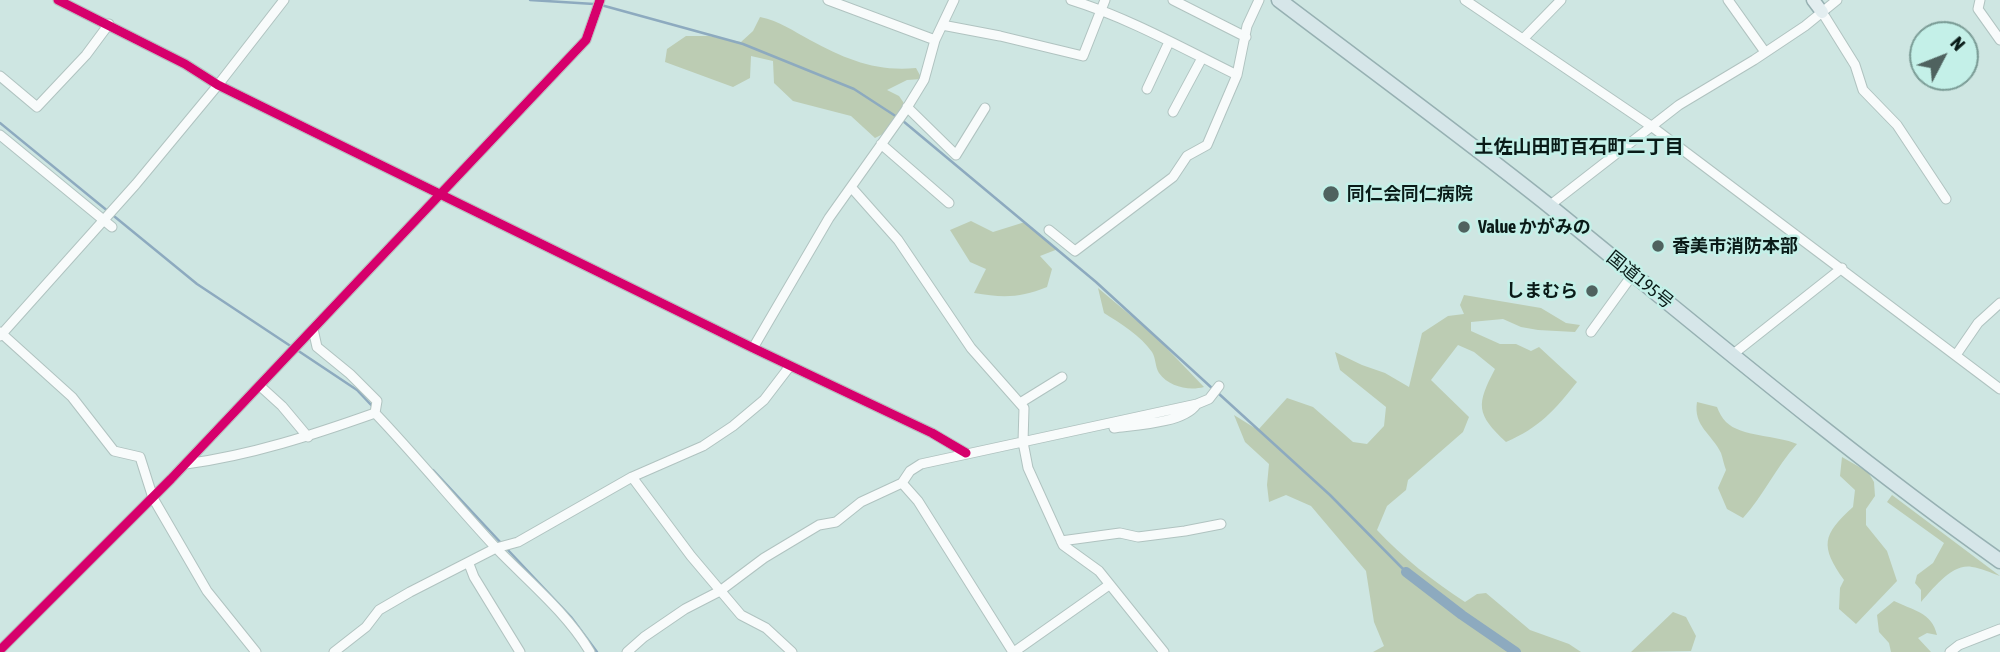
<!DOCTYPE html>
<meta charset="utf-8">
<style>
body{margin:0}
#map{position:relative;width:2000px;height:652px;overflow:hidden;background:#cee6e2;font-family:"Asap Condensed",sans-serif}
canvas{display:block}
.north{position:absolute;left:1909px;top:21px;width:70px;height:70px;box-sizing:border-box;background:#c4f0e8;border:2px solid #7a9b95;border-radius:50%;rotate:48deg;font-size:19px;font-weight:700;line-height:28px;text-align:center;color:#0a1b18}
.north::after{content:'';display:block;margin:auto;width:24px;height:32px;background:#4f625f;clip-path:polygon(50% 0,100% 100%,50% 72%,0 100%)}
</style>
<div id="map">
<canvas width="2000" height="652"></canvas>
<div class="north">N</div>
</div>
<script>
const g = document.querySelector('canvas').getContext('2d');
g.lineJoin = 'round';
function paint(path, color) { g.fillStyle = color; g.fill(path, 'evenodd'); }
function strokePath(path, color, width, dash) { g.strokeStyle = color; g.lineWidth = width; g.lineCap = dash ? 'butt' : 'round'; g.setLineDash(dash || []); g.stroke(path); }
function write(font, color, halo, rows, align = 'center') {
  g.font = font + ' "Asap Condensed","Noto Sans JP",sans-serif'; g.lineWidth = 5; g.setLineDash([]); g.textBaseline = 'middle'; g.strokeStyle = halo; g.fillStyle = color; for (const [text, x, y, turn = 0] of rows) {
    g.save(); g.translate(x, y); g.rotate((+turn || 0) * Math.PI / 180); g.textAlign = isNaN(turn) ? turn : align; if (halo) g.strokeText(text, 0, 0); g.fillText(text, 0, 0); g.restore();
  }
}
paint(new Path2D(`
 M760,17C780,21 793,31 810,40C845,59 876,72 916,68L922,79L907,80L887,90L899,96L908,109L893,129L875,138L851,116L793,101L774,83L773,61L751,56L750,78L733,87L665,62L667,49L686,36H709L741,42L753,31Z
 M971,221L993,232L1025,222L1058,249L1040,256L1052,269L1047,287C1020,298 1003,298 974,293L986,269L970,262L950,230Z
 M1098,288L1154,335L1204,387C1189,391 1169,387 1159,373C1155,367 1156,358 1152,352C1141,336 1120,323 1104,313Z
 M1464,295L1541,308L1566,323L1580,325L1575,332L1538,330L1521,327L1503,319L1471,322V331L1500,344H1516L1531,351L1539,347L1577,382C1554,411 1540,427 1506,442C1476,414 1476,405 1495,369L1474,352L1458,345L1431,380L1469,417L1463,432L1408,480L1406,490L1387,506L1377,530C1403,558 1433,581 1465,602L1477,594L1486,593L1530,630L1569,644L1581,652H1373L1384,646L1374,622L1366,571L1311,506L1286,495L1269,502L1267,485L1269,464L1245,442L1234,415L1258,430L1287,398L1313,407L1353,442L1367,444L1384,426L1386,407L1340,370L1335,352L1362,365L1385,373L1409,387L1422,333L1448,316L1464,314L1460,305Z
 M1697,402L1717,407C1719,412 1722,418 1726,422C1741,437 1777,435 1797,444C1776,467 1764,495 1743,518L1727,509L1718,488L1726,470C1724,465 1723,459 1721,453C1712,434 1693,426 1697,402Z
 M1842,457L1868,472L1874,482L1875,496L1866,509V525L1887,551L1897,581L1856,624L1839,609L1840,588L1844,580C1820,546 1822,535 1853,507L1855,490L1840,476Z
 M1892,495L2000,576C1991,573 1981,568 1972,567C1952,563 1933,589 1921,602V590L1915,583L1917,575L1933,563L1944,543L1887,502Z
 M1894,601C1912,610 1932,612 1937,635L1927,633L1918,638L1931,652H1891L1889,643L1879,632L1877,615Z
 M1673,612L1686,617L1696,636L1691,651L1631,652Z`), '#bcccb3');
strokePath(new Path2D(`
 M530,0L594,4
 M601,5L743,44L854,89L897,117
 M903,121L1096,282L1213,389
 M0,123L197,284L292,347
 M297,350L357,390L373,407
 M1218,393L1330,495L1406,572
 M433,470L502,544
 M507,549L571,617L597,652`), '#8daabf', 2.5);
strokePath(new Path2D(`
 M1406,572L1462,615L1516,652`), '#8daabf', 10);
const minor = new Path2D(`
 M58,0L185,64L218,85L753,348L932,433L966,453
 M828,0L935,40
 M1071,0C1129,18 1182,48 1237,75
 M1173,0L1246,37
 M1465,0L1651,126L2000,389
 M1728,0L1765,52
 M1980,0L1978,9L2000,40
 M1822,12L1855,65L1863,90L1897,125L1946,199
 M942,25L1000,36L1083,56L1105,0
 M1524,38L1561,0
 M0,76L37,107L86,55L109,24
 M1147,89L1169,42
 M907,107L956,155L985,108
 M1173,112L1202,58
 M0,135L112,227
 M881,144L949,203
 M851,187L898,240L971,348L1024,408L1023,442L1028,468L1063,545L1099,571L1164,652
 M1549,206L1679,105L1754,60L1805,26L1837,0
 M1049,230L1075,251L1173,177L1187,156L1207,145L1237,75L1247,26L1259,0
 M313,329L317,347L350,374L377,401L375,413
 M0,332L72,397L114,451L140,457L153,498L207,591L256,652
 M1591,332L1633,274
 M0,336L136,184L218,85L284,0
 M753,348L829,218L905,111L924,80L935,40L954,0
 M1732,355L1842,268
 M1956,355L1978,323L2000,303
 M260,386L282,406L308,437
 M1020,403L1062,377
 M375,413C417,457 455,504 497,549C528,581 567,613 590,652
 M1114,428C1136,425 1183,423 1196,405
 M186,464C252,455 313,435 375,413
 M632,477L691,556L741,615L766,628L792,652
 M1061,541L1120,533L1138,537L1185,531L1221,524
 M469,564L474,577L520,652
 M0,650L171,479L586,40L600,0
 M334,652L366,627L379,610L410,592L496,548L518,542L632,477L703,446L733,426L764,400L790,366
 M627,652L644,637L685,609L720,591L764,558L819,525L836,522L861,502L902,483
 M1013,652L918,501L902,483L910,471L921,464L1197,404L1209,399L1219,386
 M1014,652L1109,585
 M1950,652L1959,645L2000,629`);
const major = new Path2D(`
 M1813,0L1822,12`);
const highway = new Path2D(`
 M1279,0C1370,69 1463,137 1552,208C1700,328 1845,451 2000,561`);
strokePath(minor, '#b0c3c0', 11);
strokePath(major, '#96b0b2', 15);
strokePath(highway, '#96b0b2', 17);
strokePath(minor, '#f8fbfb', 9);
strokePath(major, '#e3eef0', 12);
strokePath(highway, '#d6e6e9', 14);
strokePath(new Path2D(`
 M58,0L185,64L218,85L753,348L932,433L966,453
 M0,650L171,479L586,40L600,0`), '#d6006c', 9);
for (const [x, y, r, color] of [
 [1331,194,9,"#4f625f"],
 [1464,227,7,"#4f625f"],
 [1658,246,7,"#4f625f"],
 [1592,291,7,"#4f625f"]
]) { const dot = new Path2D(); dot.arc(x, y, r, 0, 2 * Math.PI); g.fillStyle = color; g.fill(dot); strokePath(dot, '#c4f0e8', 2.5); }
write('bold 18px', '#0a1b18', '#c4f0e8', [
 ["同仁会同仁病院",1347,194],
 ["Value かがみの",1478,227],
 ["香美市消防本部",1672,246],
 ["しまむら",1578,291,"right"]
], 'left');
write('18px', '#0a1b18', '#c4f0e8', [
 ["国道195号",1640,280,39]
]);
write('bold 19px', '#0a1b18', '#c4f0e8', [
 ["土佐山田町百石町二丁目",1579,147]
]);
</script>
